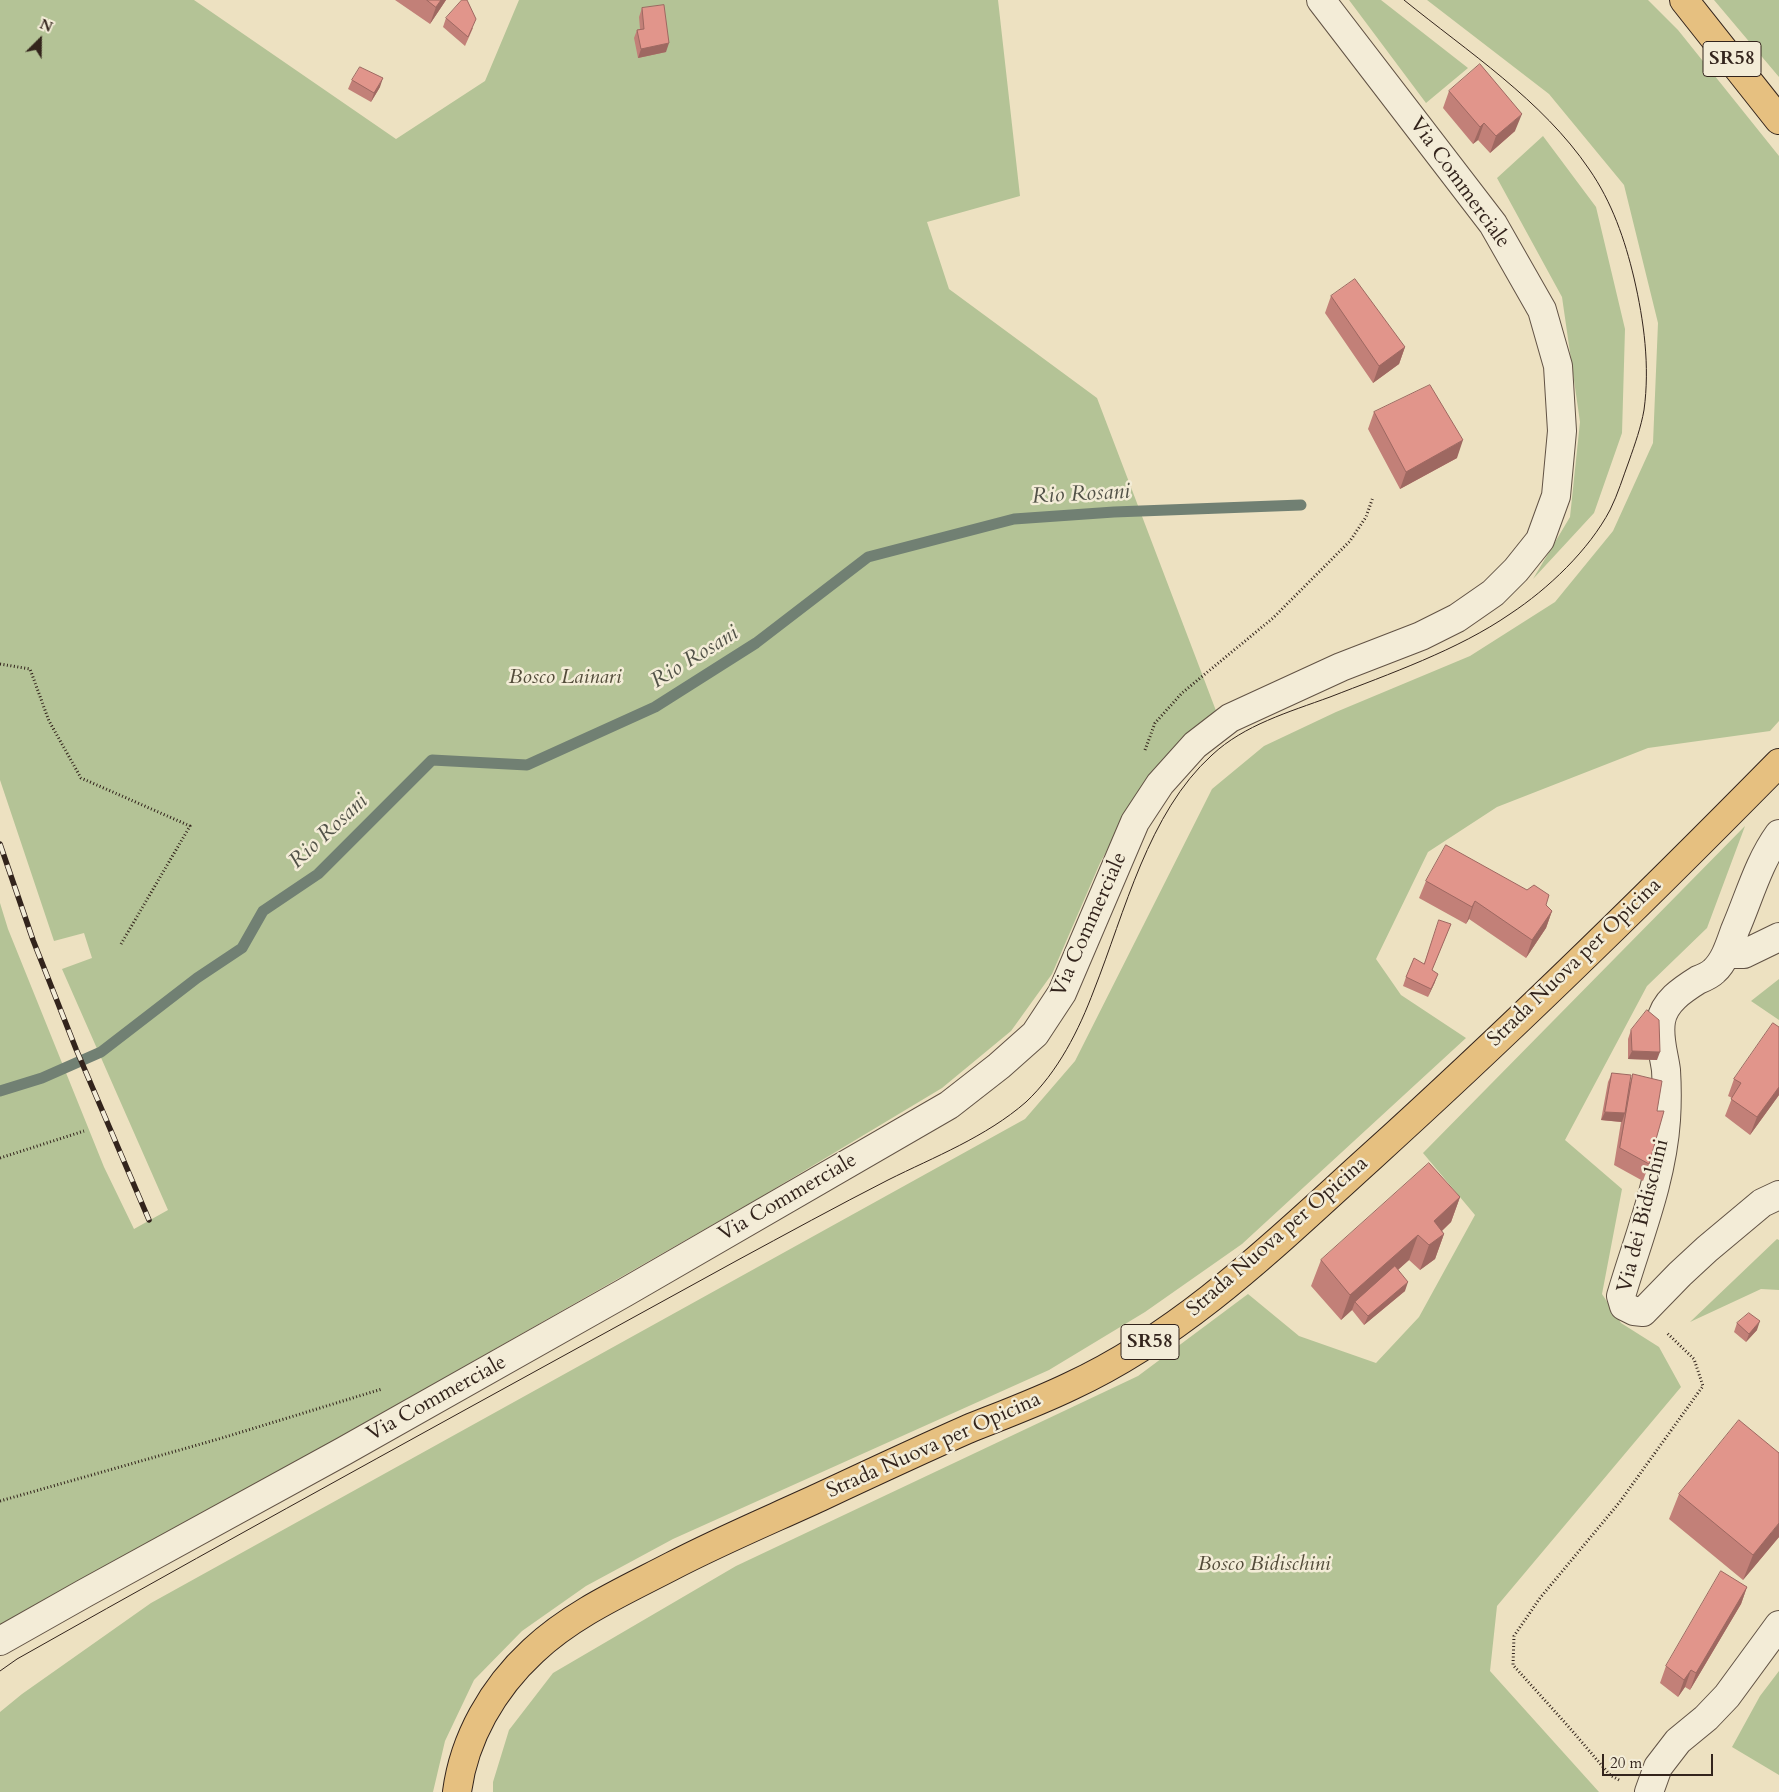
<!DOCTYPE html>
<style>
body{margin:0}
#map{position:relative;width:1779px;height:1792px;overflow:hidden;background:#ede1c1;font-family:Cardo,serif}
canvas{display:block}
.north{position:absolute;left:15px;top:15px;width:50px;height:50px;-webkit-text-stroke:4px #f3ecd7;paint-order:stroke;rotate:23deg;font-size:14px;font-weight:700;line-height:20px;text-align:center;color:#33241c}
.north::after{content:'';display:block;margin:auto;width:18px;height:22px;background:#33241c;clip-path:polygon(50% 0,100% 100%,50% 72%,0 100%)}
.scale{position:absolute;left:1602px;top:1754px;width:111px;height:22px;box-sizing:border-box;border:2px solid #33241c;border-top:0;padding-left:6px;font-size:15px;line-height:18px;white-space:nowrap;color:#33241c;-webkit-text-stroke:4px #f3ecd7;paint-order:stroke}
</style>
<div id="map">
<canvas width="1779" height="1792"></canvas>
<div class="north">N</div>
<div class="scale">20 m</div>
</div>
<script>
const g = document.querySelector('canvas').getContext('2d');
g.lineJoin = 'round';
function paint(path, color) { g.fillStyle = color; g.fill(path, 'evenodd'); }
function strokePath(path, color, width, dash) { g.strokeStyle = color; g.lineWidth = width; g.lineCap = dash ? 'butt' : 'round'; g.setLineDash(dash || []); g.stroke(path); }
function write(font, color, halo, rows, align = 'center') {
  g.font = font + ' Cardo,serif'; g.lineWidth = 5; g.setLineDash([]); g.textBaseline = 'middle'; g.strokeStyle = halo; g.fillStyle = color; for (const [text, x, y, turn = 0] of rows) {
    g.save(); g.translate(x, y); g.rotate((+turn || 0) * Math.PI / 180); g.textAlign = isNaN(turn) ? turn : align; if (halo) g.strokeText(text, 0, 0); g.fillText(text, 0, 0); g.restore();
  }
}
paint(new Path2D(`
 M0,0H194L396,139L485,81L519,0H998L1020,196L927,222L949,289L1097,398L1218,716L1184,741L1143,784L1100,863L1052,974L1011,1031L942,1088L754,1201L409,1398L0,1627V903L8,929L104,1167L134,1229L168,1210L62,969L92,958L84,933L54,941L0,780Z
 M1349,0H1381L1468,68L1426,103Z
 M1427,0H1648L1678,30L1779,156V721L1770,731L1648,748L1497,807L1428,852L1376,959L1401,995L1466,1038L1242,1244L1145,1312L1049,1370L673,1539L586,1586L522,1631L474,1680L445,1741L433,1792H0V1712L22,1694L151,1603L1025,1119L1075,1061L1212,789L1264,746L1336,712L1470,656L1555,602L1613,531L1653,443L1658,323L1624,185L1549,94Z
 M1714,0H1779V77Z
 M1543,136L1596,207L1625,329L1622,433L1594,513L1533,579L1570,517L1580,422L1562,297L1497,178Z
 M1745,826L1707,928L1647,986L1565,1140L1622,1189L1602,1294L1621,1323L1659,1347L1681,1387L1497,1606L1490,1671L1599,1792H493V1782L509,1730L553,1673L736,1566L1138,1376L1248,1294L1299,1336L1376,1363L1419,1317L1475,1215L1423,1153Z
 M1779,979V1020L1751,1001Z
 M1777,1239L1779,1240V1290L1761,1289L1690,1322Z
 M1779,1671V1775L1732,1747L1760,1696Z`), '#b4c396');
strokePath(new Path2D(`
 M0,1091L42,1078L101,1052L197,978L242,948L263,911L318,874L432,760L527,765L655,707L756,643L868,557L1014,519L1114,512L1301,505`), '#718073', 11);
const street = new Path2D(`
 M1779,834C1758,863 1749,898 1735,930C1730,944 1725,961 1714,971C1710,975 1703,978 1698,980C1682,990 1664,1002 1661,1021C1658,1038 1664,1054 1666,1070C1667,1086 1667,1104 1666,1120C1662,1181 1638,1238 1621,1296L1624,1306L1634,1311L1643,1312L1680,1274L1707,1249L1762,1203L1779,1195
 M1726,954H1744L1779,937
 M0,1641L85,1593L344,1451L624,1293L949,1105L999,1066L1035,1034L1062,993L1135,822L1160,784L1195,745L1230,718L1341,667L1421,636L1457,618L1493,593L1516,570L1540,540L1556,496L1562,431L1558,366L1542,310L1493,224L1321,0
 M1649,1792L1658,1767L1678,1741L1706,1718L1727,1696L1779,1625`);
const primary = new Path2D(`
 M1684,0L1779,120
 M457,1792C464,1738 493,1688 533,1651C572,1614 624,1591 672,1566C720,1541 770,1520 820,1497C869,1474 918,1451 968,1429C1003,1415 1038,1402 1071,1386C1187,1332 1278,1241 1371,1157C1511,1030 1646,898 1779,763`);
strokePath(street, '#625345', 30);
strokePath(primary, '#33241c', 30);
strokePath(new Path2D(`
 M0,664L30,669L49,721L81,778L190,826L121,944
 M1145,750L1155,723L1182,693L1273,618L1350,541L1366,517L1373,497
 M0,1158L84,1131
 M0,1501L222,1438L382,1389
 M1619,1780L1610,1775L1568,1726L1513,1665L1514,1636L1540,1598L1619,1503L1703,1386L1694,1359L1667,1333`), '#33241c', 3, [1, 2.5]);
strokePath(street, '#f3ecd7', 28);
strokePath(primary, '#e6c080', 28);
strokePath(new Path2D(`
 M0,1671L17,1659C256,1524 496,1393 736,1261C786,1234 837,1206 888,1180C934,1157 986,1137 1026,1102C1058,1072 1079,1030 1094,990C1125,912 1148,813 1212,755C1244,725 1289,712 1330,697C1389,674 1458,650 1510,614C1548,589 1589,550 1610,510C1618,494 1623,477 1629,461C1635,444 1641,427 1644,410C1650,366 1644,321 1634,278C1625,240 1612,202 1589,169C1542,100 1468,52 1404,0`), '#33241c', 1);
const rail = new Path2D(`
 M0,844L33,940L76,1049L149,1220`);
strokePath(rail, '#33241c', 5.5);
strokePath(rail, '#f3ecd7', 4, [11]);
paint(new Path2D(`
 M395,0H446L430,24Z
 M642,8L666,52L638,58L634,38L637,30L640,29L639,17Z
 M446,18L473,28L465,46L443,27Z
 M352,80L380,87L371,102L348,89Z
 M1449,91L1515,131L1490,153L1478,140L1473,144L1443,108Z
 M1331,296L1405,347L1399,364L1373,383L1325,313Z
 M1374,412L1457,458L1400,489L1368,429Z
 M1426,881L1546,905L1552,911L1546,928L1526,958L1469,919L1466,924L1419,898Z
 M1451,924L1432,970L1435,982L1428,997L1403,986L1406,977L1424,964Z
 M1779,1027V1095L1750,1135L1725,1116L1732,1098L1728,1096L1734,1079Z
 M1631,1030L1657,1060L1628,1059V1039Z
 M1612,1073L1630,1082L1633,1074L1657,1111L1649,1164L1643,1181L1614,1165L1621,1122L1601,1120L1608,1082Z
 M1460,1197L1451,1222L1442,1231L1444,1234L1435,1259L1420,1270L1409,1260L1398,1270L1405,1291L1364,1325L1352,1310L1341,1320L1311,1286L1321,1260Z
 M1737,1323L1757,1330L1746,1342L1734,1332Z
 M1679,1494L1779,1537L1743,1580L1669,1519Z
 M1747,1587L1741,1604L1690,1690L1685,1687L1678,1697L1660,1683L1666,1666Z`), '#c28078');
paint(new Path2D(`
 M441,0H446L430,24L436,7Z
 M669,43L666,52L638,58L641,49Z
 M383,78L380,87L371,102L374,93Z
 M1522,114L1515,131L1490,153L1496,136Z
 M1484,123L1478,140L1473,144L1480,127Z
 M1405,347L1399,364L1373,383L1379,366Z
 M1463,440L1457,458L1400,489L1406,472Z
 M1475,901L1469,919L1466,924L1472,907Z
 M1552,911L1546,928L1526,958L1532,940Z
 M1438,974L1435,982L1428,997L1431,989Z
 M1632,1051L1660,1052L1657,1060L1628,1059Z
 M1779,1087V1095L1750,1135L1757,1117Z
 M1605,1112L1625,1113L1622,1122L1601,1120Z
 M1460,1197L1451,1222L1428,1244L1434,1221Z
 M1444,1234L1435,1259L1420,1270L1429,1245Z
 M1418,1235L1409,1260L1358,1305L1355,1302L1352,1310L1341,1320L1350,1295Z
 M1408,1282L1405,1291L1364,1325L1368,1316Z
 M1760,1321L1757,1330L1746,1342L1749,1334Z
 M1779,1523V1537L1743,1580L1753,1555Z
 M1747,1587L1741,1604L1690,1690L1696,1673Z
 M1691,1670L1685,1687L1678,1697L1684,1680Z`), '#9e6861');
const building = new Path2D(`
 M427,0H441L436,7Z
 M462,0H467L476,19L468,37L446,18Z
 M664,5L669,43L641,49L637,30L644,29L642,8Z
 M1480,64L1522,114L1496,136L1484,123L1480,127L1449,91Z
 M360,67L383,78L374,93L352,80Z
 M1355,279L1405,347L1379,366L1331,296Z
 M1430,385L1463,440L1406,472L1374,412Z
 M1446,845L1527,890L1534,885L1549,895L1546,905L1552,911L1532,940L1475,901L1472,907L1426,881Z
 M1439,920L1451,924L1432,970L1438,974L1431,989L1406,977L1414,958L1424,964Z
 M1647,1010L1659,1020L1660,1052L1632,1051L1631,1030Z
 M1773,1023L1779,1027V1087L1757,1117L1731,1099L1741,1083L1734,1079Z
 M1612,1073L1631,1075L1625,1113L1605,1112Z
 M1633,1074L1662,1081L1657,1111H1664L1649,1164L1620,1148Z
 M1429,1163L1460,1197L1434,1221L1444,1234L1429,1245L1418,1235L1350,1295L1321,1260Z
 M1395,1266L1408,1282L1368,1316L1355,1302Z
 M1749,1313L1760,1321L1749,1334L1737,1323Z
 M1739,1420L1779,1453V1523L1753,1555L1679,1494Z
 M1721,1571L1747,1587L1696,1673L1691,1670L1684,1680L1666,1666Z`);
paint(building, '#e1958b');
strokePath(building, '#9e6861', 1);
for (const [x, y, w] of [
 [1732,59,58],
 [1150,1342,58]
]) { const box = new Path2D(); box.roundRect(x - w / 2, y - 17.5, w, 35, 4); g.fillStyle = '#f3ecd7'; g.fill(box); strokePath(box, '#33241c', 1); }
write('bold 20px', '#33241c', null, [
 ["SR58",1732,59],
 ["SR58",1150,1342]
]);
write('21px', '#33241c', '#f3ecd7', [
 ["Via Commerciale",1459,183,54],
 ["Via Commerciale",1090,925,-66],
 ["Strada Nuova per Opicina",1575,963,-44],
 ["Via Commerciale",788,1198,-30],
 ["Via dei Bidischini",1644,1216,-76],
 ["Strada Nuova per Opicina",1278,1237,-41],
 ["Via Commerciale",437,1399,-29],
 ["Strada Nuova per Opicina",934,1446,-24]
]);
write('italic 21px', '#534c3a', '#f3ecd7', [
 ["Bosco Lainari",565,678],
 ["Bosco Bidischini",1264,1565]
]);
write('italic 22px', '#525248', '#f3ecd7', [
 ["Rio Rosani",1081,495,-3],
 ["Rio Rosani",695,658,-32],
 ["Rio Rosani",329,832,-43]
]);
</script>
